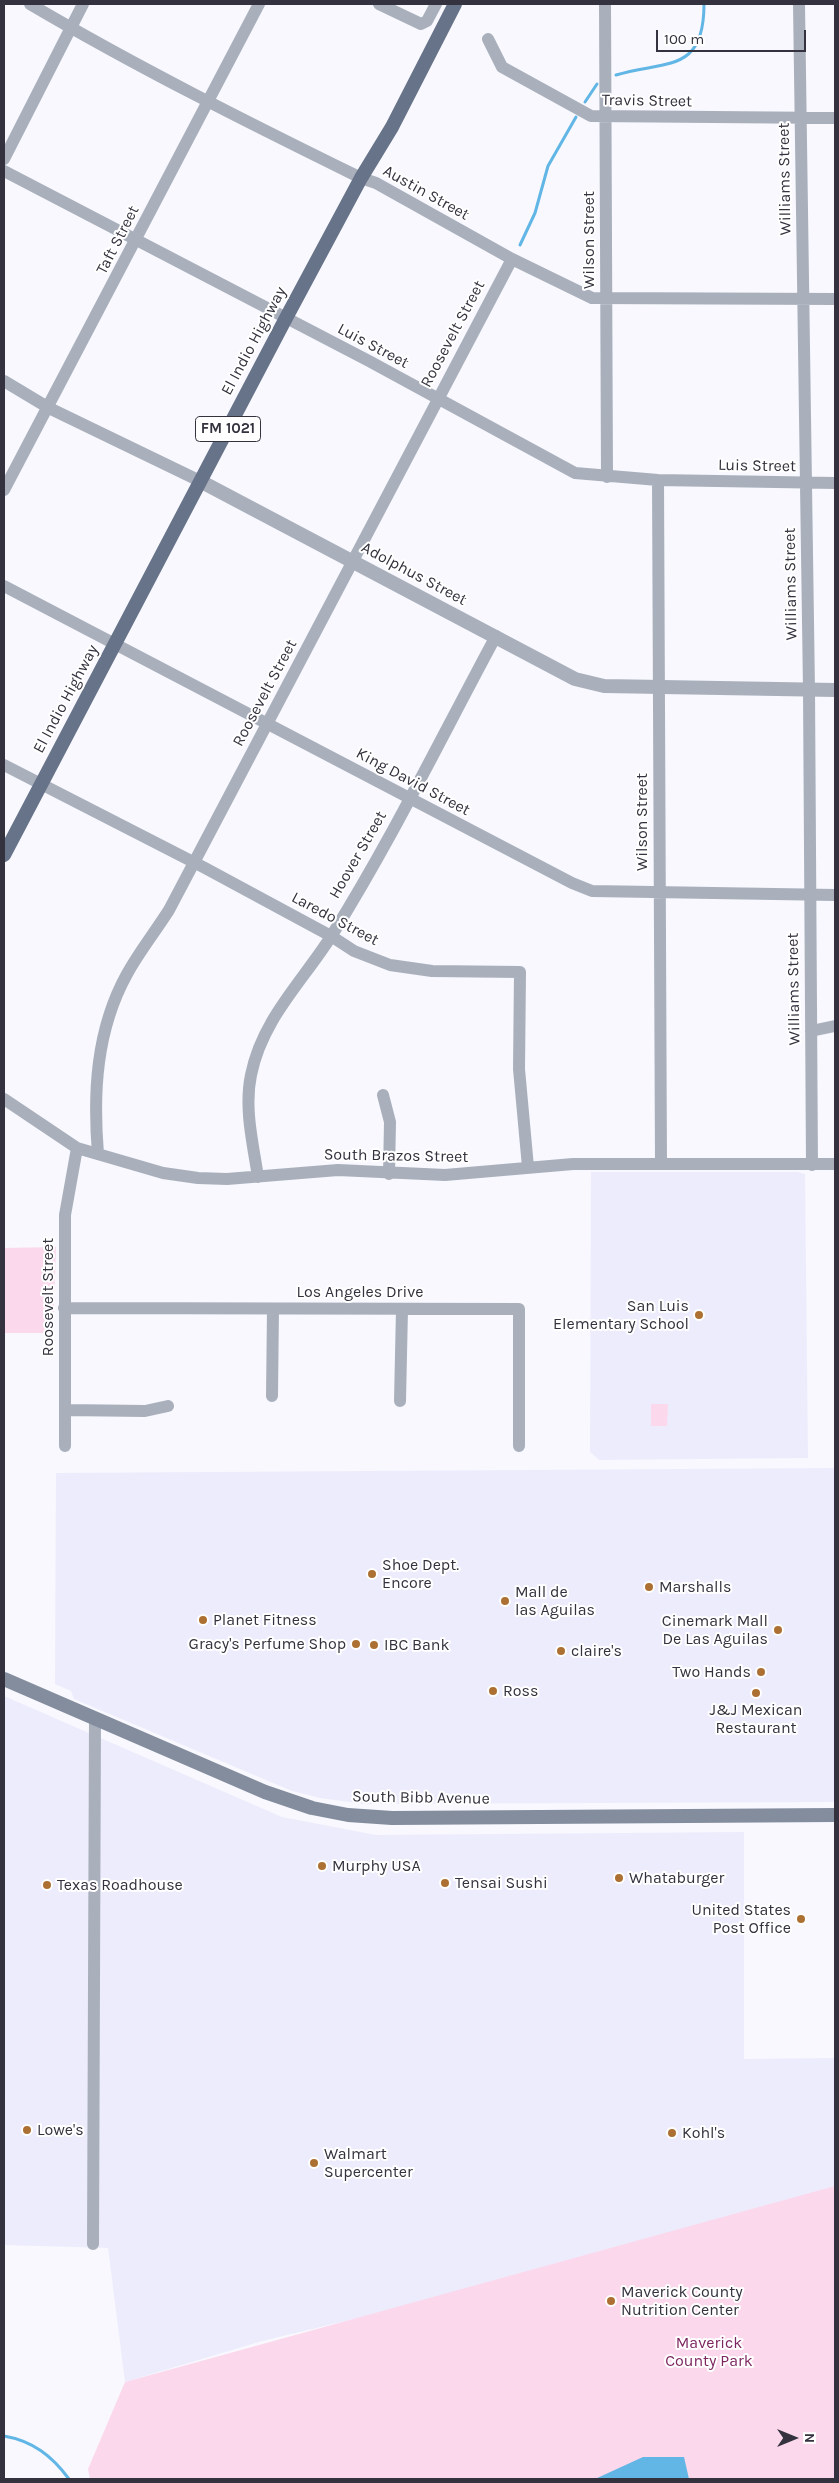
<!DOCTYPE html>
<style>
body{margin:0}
#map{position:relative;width:839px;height:2483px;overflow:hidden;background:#f8f8fe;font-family:Karla,sans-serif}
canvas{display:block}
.frame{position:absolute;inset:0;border:5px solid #33323e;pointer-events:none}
.north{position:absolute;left:769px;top:2413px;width:50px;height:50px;-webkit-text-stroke:4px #fff;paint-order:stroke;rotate:90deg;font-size:14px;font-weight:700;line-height:20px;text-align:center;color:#33323e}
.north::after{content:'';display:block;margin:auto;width:18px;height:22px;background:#33323e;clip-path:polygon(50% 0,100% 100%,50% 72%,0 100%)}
.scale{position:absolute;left:656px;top:30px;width:150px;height:22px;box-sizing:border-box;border:2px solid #33323e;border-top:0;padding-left:6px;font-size:15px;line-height:18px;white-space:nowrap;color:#33323e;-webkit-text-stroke:4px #fff;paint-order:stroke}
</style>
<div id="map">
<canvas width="839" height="2483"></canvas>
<div class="frame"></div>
<div class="north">N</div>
<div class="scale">100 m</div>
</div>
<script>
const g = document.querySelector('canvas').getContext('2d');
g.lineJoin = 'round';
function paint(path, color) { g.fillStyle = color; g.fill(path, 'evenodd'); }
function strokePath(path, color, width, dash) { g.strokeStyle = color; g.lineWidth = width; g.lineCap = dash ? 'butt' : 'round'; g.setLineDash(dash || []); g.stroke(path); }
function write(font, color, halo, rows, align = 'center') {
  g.font = font + ' Karla,sans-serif'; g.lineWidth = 4; g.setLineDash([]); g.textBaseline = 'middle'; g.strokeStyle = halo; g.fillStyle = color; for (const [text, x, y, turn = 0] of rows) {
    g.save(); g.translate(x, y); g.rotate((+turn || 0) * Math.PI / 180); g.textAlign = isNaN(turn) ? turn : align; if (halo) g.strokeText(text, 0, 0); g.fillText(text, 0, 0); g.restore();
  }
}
paint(new Path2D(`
 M591,1172H797L805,1174L808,1458L599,1460L590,1452Z
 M835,1468V1802L364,1804L320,1798L292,1791L74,1699L71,1691L55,1684L56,1473Z
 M4,1696L282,1817L376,1835L744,1832V2059L835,2058V2186L530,2277L262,2341L125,2382L108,2248L4,2245Z`), '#edecfc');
paint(new Path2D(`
 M56,1247L53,1333H4V1248Z
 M651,1404H668L667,1426H651Z
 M835,2186V2479H90L88,2469L125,2382Z`), '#fcd8ec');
paint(new Path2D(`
 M643,2457H684L689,2479H595Z`), '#61b6e5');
strokePath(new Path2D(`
 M616,75C666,60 704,74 704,4
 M585,102L597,84
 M520,245L535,213L548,166L576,117
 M4,2436C33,2441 52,2456 69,2479`), '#61b6e5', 3);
strokePath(new Path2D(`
 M30,4C137,67 249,123 361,178L376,183L512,259L592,298L835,299
 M379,4L421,24L427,21L436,4
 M605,4L607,477
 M799,4L809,690L812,1165
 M488,39L502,67L591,116L835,118
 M4,159L83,4
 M4,171L369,361L575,473L658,480L835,483
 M4,381L49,408L200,481
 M658,480L661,1164
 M4,490L259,4
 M4,586L572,883L592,891L835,895
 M4,765L205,868L331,936L354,951L390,965L432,971L520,972L519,1069L528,1167
 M811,1031L835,1026
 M383,1095L390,1122L389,1174
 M4,1099L77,1148L163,1173L198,1178L227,1179L338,1170L445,1175L573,1164H835
 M98,1154C93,1093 96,1030 127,974C139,952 155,932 169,910L512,259
 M258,1177C253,1144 244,1108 251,1075C262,1019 303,981 332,935C392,839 442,736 496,636
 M64,1308L519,1309V1446
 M272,1396L273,1309
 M400,1401L402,1309
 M65,1410L145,1411L168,1406
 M65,1446V1215L77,1148
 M93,2244L95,1719`), '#a9b0bc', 12);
strokePath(new Path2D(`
 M200,481L575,679L604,686L835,690`), '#a9b0bc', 14);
strokePath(new Path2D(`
 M4,1679L265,1792L312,1808L348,1815L392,1818L835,1815`), '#838d9e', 14);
strokePath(new Path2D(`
 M4,855L286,318L361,178L392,127L455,4`), '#677388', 14);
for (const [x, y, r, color] of [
 [699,1315,5,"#ac7032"],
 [372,1574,5,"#ac7032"],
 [649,1587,5,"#ac7032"],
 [505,1601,5,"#ac7032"],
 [203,1620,5,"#ac7032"],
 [778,1630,5,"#ac7032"],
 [356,1644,5,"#ac7032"],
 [374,1645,5,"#ac7032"],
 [561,1651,5,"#ac7032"],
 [761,1672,5,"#ac7032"],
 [493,1691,5,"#ac7032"],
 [756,1693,5,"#ac7032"],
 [322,1866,5,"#ac7032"],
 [619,1878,5,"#ac7032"],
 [445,1883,5,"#ac7032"],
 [47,1885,5,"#ac7032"],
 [801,1919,5,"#ac7032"],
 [27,2130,5,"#ac7032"],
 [672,2133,5,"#ac7032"],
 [314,2163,5,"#ac7032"],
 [611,2301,5,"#ac7032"]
]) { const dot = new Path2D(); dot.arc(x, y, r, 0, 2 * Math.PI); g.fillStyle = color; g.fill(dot); strokePath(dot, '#fff', 2); }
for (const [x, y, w] of [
 [228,429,65]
]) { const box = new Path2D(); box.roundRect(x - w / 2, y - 12.5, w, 25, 4); g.fillStyle = '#fff'; g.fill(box); strokePath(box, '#33323e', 1); }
write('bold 15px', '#33323e', null, [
 ["FM 1021",228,429]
]);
write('16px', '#33323e', '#fff', [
 ["Travis Street",647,101,1],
 ["Williams Street",785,179,-91],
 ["Austin Street",426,193,29],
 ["Taft Street",118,240,-63],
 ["Wilson Street",589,240,-90],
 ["Roosevelt Street",453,334,-62],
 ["El Indio Highway",254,341,-62],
 ["Luis Street",373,346,28],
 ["Luis Street",757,466,1],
 ["Adolphus Street",414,574,28],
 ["Williams Street",791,584,-91],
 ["Roosevelt Street",265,693,-62],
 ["El Indio Highway",66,699,-62],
 ["King David Street",413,782,28],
 ["Wilson Street",642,822,-90],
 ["Hoover Street",358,855,-60],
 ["Laredo Street",335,919,28],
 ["Williams Street",794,989,-91],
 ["South Brazos Street",396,1156,1],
 ["Los Angeles Drive",360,1292],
 ["Roosevelt Street",48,1297,-90],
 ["South Bibb Avenue",421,1798,1]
]);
write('16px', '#33323e', '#fff', [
 ["San Luis",689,1306,"right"],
 ["Elementary School",689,1324,"right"],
 ["Shoe Dept.",382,1565],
 ["Encore",382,1583],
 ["Marshalls",659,1587],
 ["Mall de",515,1592],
 ["las Aguilas",515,1610],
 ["Planet Fitness",213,1620],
 ["Cinemark Mall",768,1621,"right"],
 ["De Las Aguilas",768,1639,"right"],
 ["Gracy's Perfume Shop",346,1644,"right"],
 ["IBC Bank",384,1645],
 ["claire's",571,1651],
 ["Two Hands",751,1672,"right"],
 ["Ross",503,1691],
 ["J&J Mexican",756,1710,"center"],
 ["Restaurant",756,1728,"center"],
 ["Murphy USA",332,1866],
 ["Whataburger",629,1878],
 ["Tensai Sushi",455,1883],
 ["Texas Roadhouse",57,1885],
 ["United States",791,1910,"right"],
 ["Post Office",791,1928,"right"],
 ["Lowe's",37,2130],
 ["Kohl's",682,2133],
 ["Walmart",324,2154],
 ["Supercenter",324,2172],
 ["Maverick County",621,2292],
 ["Nutrition Center",621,2310]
], 'left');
write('16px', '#7d2761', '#fff', [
 ["Maverick",709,2343],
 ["County Park",709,2361]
]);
</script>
